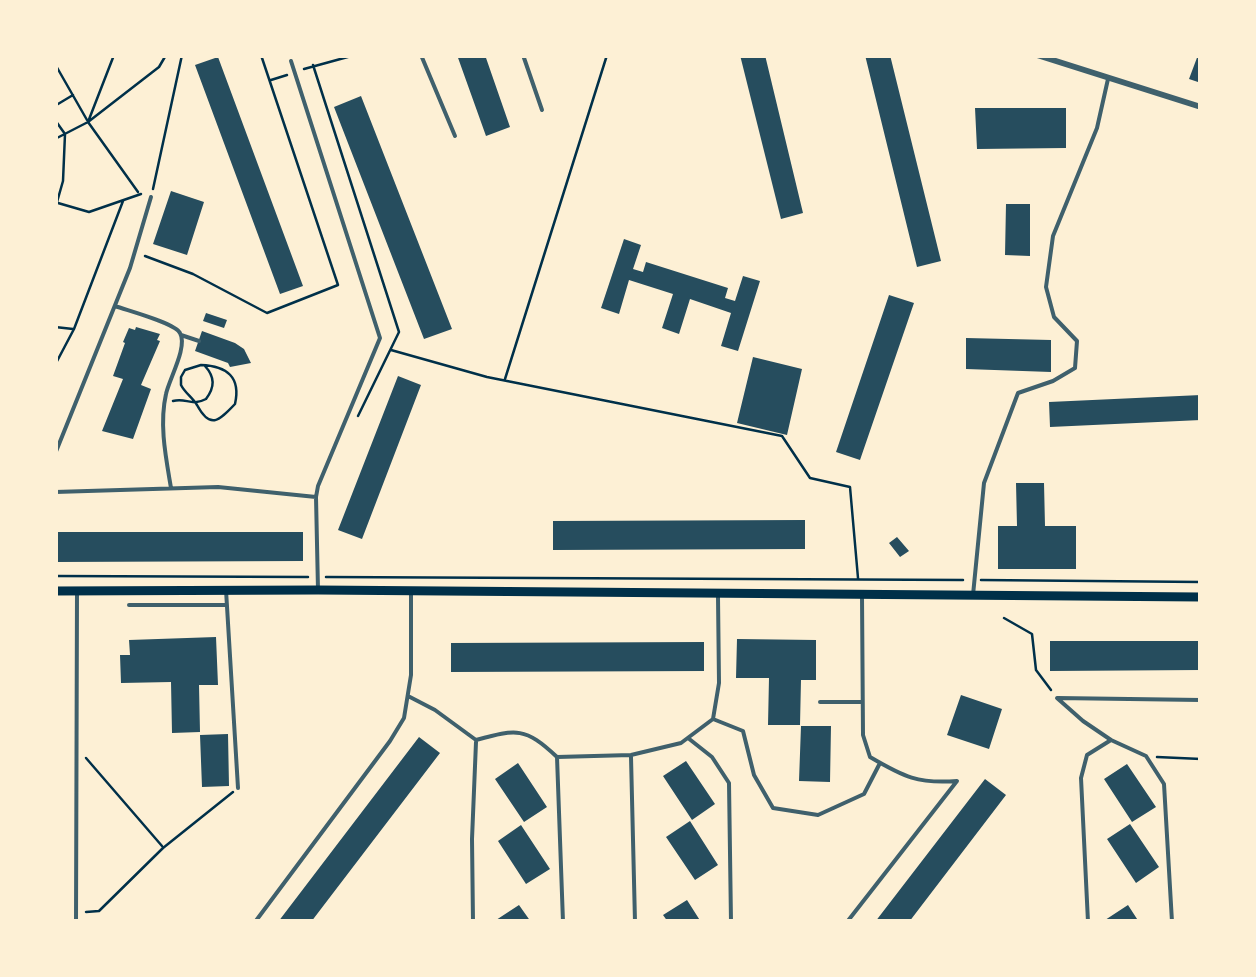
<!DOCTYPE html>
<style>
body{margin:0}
#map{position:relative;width:1256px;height:977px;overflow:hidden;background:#fdf0d5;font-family:Commissioner,sans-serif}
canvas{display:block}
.frame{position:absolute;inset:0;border:58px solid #fdf0d5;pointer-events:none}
</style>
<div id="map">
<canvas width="1256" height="977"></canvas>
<div class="frame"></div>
</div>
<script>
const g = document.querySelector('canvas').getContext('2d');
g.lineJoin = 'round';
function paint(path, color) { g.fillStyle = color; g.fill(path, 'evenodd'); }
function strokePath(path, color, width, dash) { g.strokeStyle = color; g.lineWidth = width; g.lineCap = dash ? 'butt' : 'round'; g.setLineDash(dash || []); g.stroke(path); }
paint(new Path2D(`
 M457,55H485L510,127L486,136Z
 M740,55H765L803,213L781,219Z
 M865,55H890L941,261L917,267Z
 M1198,55H1201V83L1189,79Z
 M218,57L303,286L280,294L195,65Z
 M361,96L452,329L424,339L334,107Z
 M975,108H1066V148L977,149Z
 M171,191L204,202L187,255L153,244Z
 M1006,204H1030V256L1005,255Z
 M624,239L641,245L633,269L643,272L646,262L728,288L725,298L735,301L743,276L760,281L738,351L721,346L731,313L690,299L679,334L662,328L673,294L629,280L619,314L601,308Z
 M889,295L914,303L860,460L836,452Z
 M206,313L227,320L224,328L203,321Z
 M136,327L160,334L157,340L160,341L141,385L151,389L133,439L102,431L123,379L113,376L125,343L123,342L129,328L135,330Z
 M202,331L235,343L244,349L251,363L230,367L228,363L195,351Z
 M966,338L1051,340V372L966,369Z
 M753,357L802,369L787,435L737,423Z
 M398,376L421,385L362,539L338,530Z
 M1201,395V420L1050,427L1049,402Z
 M1016,483H1044L1045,526H1076V569H998V526H1017Z
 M805,520V549L553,550V521Z
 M55,532H303V561L55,562Z
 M897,537L909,551L900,557L889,543Z
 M216,637L218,685H199L200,732L172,733L171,682L121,683L120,655H130L129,640Z
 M737,639L816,640V680H801L800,725H768L769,678H736Z
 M1050,641H1201V670L1050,671Z
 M704,642V671L451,672V643Z
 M961,695L1002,709L989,749L947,735Z
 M801,726H831L830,782L799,781Z
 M228,734L229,786L202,787L200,735Z
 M419,737L440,753L311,922H278Z
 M686,761L715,804L692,820L663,776Z
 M518,763L547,807L524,822L495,779Z
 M1127,764L1156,807L1132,822L1104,779Z
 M985,779L1006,795L909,922H875Z
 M690,821L718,865L695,880L666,837Z
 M1130,824L1159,867L1136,883L1107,839Z
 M521,825L550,869L526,884L498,841Z
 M687,900L701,922H668L663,915Z
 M519,905L531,922H493Z
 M1128,905L1139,922H1102Z`), '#264d5e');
strokePath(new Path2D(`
 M114,55L88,122L138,192
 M55,64L87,120
 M313,65L399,332L358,416
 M304,69L355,55
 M271,80L287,75
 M55,102L58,104L73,95
 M55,120L65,134L63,181L55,209
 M55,139L88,122L159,67L166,55
 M153,189L182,55
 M58,203L89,212L141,194
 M145,256L193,274L267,313L338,285L261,55
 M55,327L73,329
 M391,350L487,377L782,436L810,478L850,487L858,578
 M55,365L74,329L123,201
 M201,365C227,366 241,377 235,404C218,422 210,429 197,405C192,397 185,393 181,385V377L185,370Z
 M505,379L607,55
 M173,401C186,397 191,407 206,399C215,387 215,377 205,366
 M55,576L308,577
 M326,577L963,580
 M981,580L1201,582
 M1004,618L1032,634L1036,670L1051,690
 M1157,757L1201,759
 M86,758L162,846
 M86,912L99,911L163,848L233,792`), '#003049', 2.5);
strokePath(new Path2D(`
 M421,55L455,136
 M523,55L542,110
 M291,61L380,338L318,486L316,497
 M115,306C129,311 175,323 180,333C188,347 169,379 166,394C159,425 166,458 171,488
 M181,335L199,341
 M55,454L130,268L151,197
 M55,492L218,487L316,497L318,590
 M226,590L238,788
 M973,595L984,483L1018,393L1053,381L1075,368L1077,341L1054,317L1046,287L1053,236L1097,128L1108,79
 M129,605H227
 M408,696L435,710L476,740C517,729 525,727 557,757L631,755L681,743L713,719L719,683L718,597
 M820,702H862
 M713,719L743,731L754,775L773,808L818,815L864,794L880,763
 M688,738L712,757L729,783L731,922
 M1111,740L1083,721L1057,698L1201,700
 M557,757L563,922
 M631,757L635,922
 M76,922L77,591
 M255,922L390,741L404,718L411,675V591
 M473,922L472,839L476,742
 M847,922L957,781C918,784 904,777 870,757L863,735L862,596
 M1088,922L1081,778L1087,755L1111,740L1146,756L1164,784L1172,922`), '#3f606c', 4);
strokePath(new Path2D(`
 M1037,55L1201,107`), '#3f606c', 6);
strokePath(new Path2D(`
 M55,591L318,590L1201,597`), '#003049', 9);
</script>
